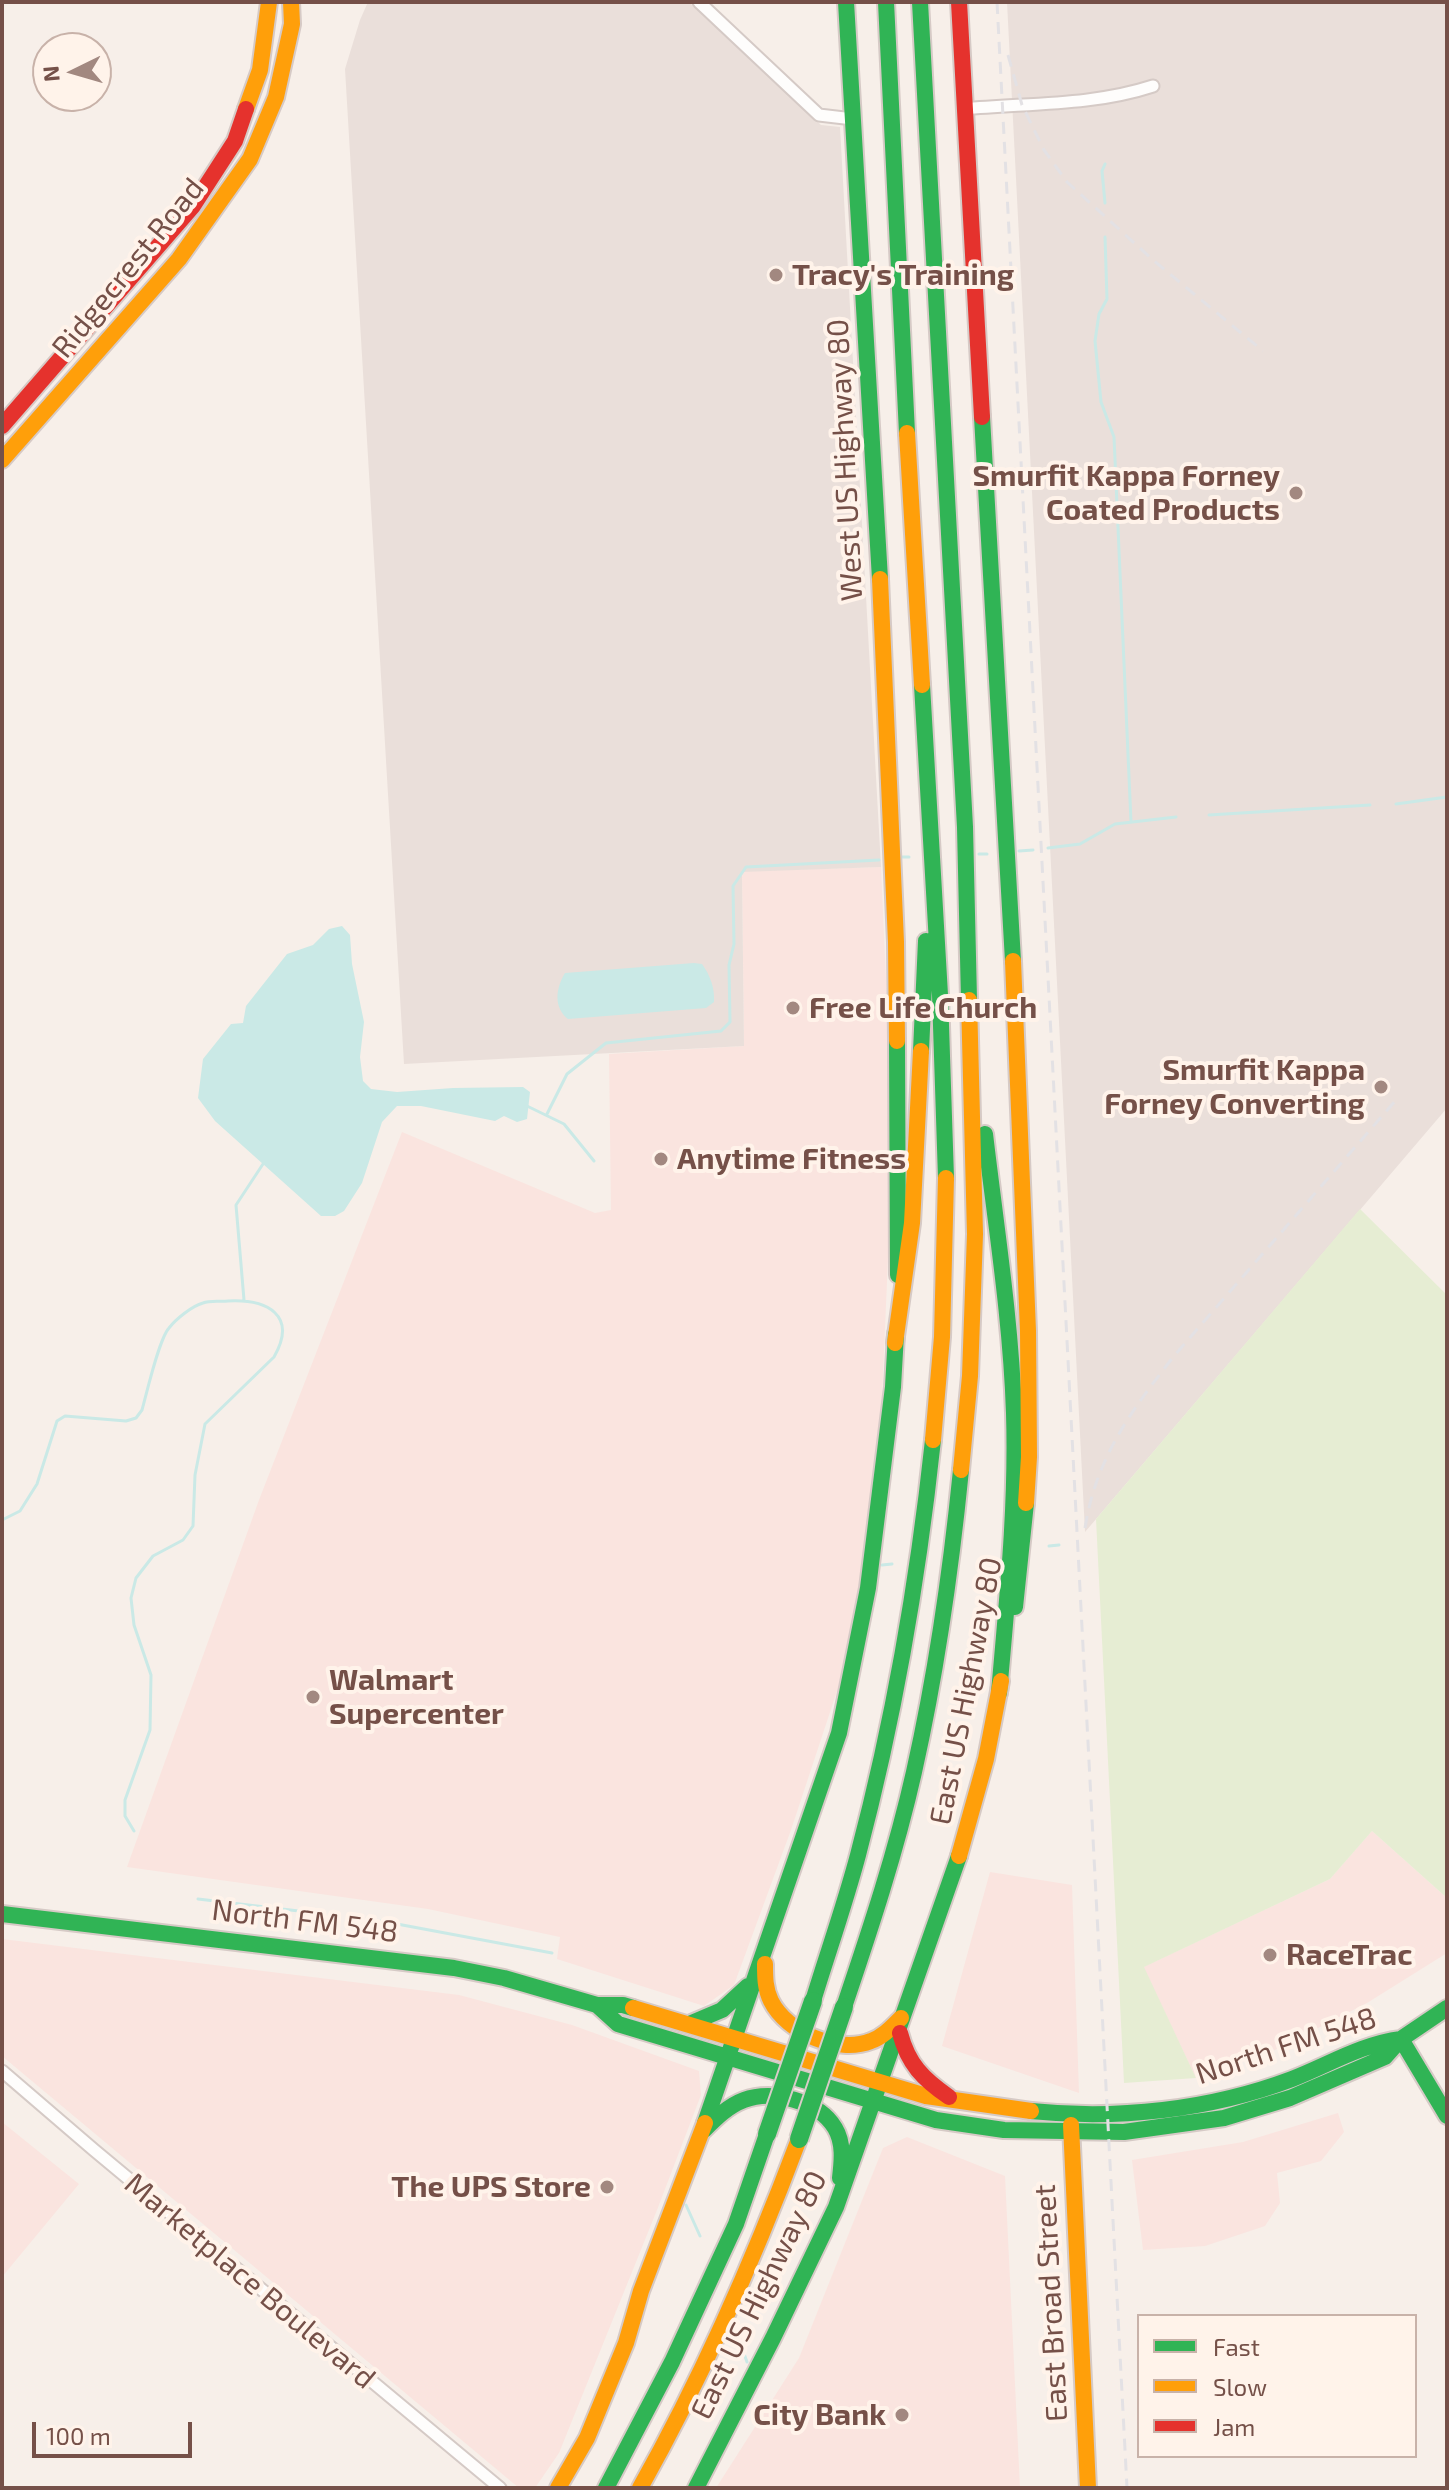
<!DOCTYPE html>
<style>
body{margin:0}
#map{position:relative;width:1449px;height:2490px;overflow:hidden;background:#f7efe9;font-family:"Exo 2",sans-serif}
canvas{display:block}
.frame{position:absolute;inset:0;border:4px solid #755048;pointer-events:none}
.legend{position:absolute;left:1137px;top:2314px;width:280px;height:144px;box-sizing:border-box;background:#fff3ea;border:2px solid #c8b2a9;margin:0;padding:10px 14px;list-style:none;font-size:24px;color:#755048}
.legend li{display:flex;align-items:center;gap:16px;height:40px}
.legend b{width:40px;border:2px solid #c8b2a9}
.north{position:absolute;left:32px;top:32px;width:80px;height:80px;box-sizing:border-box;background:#fff3ea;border:2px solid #c8b2a9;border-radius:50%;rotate:265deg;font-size:22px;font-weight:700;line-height:32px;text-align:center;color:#755048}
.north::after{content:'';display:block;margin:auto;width:28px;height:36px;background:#a28880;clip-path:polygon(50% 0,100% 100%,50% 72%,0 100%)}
.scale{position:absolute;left:32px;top:2422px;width:160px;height:36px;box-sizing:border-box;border:4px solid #755048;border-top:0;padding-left:10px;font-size:24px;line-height:28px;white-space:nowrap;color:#755048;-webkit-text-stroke:6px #fff3ea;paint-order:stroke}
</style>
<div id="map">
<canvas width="1449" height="2490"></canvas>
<div class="frame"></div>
<ul class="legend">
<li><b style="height:10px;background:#30b455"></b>Fast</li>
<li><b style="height:10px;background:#ff9f0a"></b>Slow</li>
<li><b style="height:10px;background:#e5322d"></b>Jam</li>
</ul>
<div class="north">N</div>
<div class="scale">100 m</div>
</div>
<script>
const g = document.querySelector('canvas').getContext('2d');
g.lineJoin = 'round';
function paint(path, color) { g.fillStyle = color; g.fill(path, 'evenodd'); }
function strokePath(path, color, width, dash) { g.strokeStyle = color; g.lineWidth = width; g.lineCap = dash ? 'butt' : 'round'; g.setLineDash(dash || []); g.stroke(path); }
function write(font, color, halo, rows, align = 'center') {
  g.font = font + ' "Exo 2",sans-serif'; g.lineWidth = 8; g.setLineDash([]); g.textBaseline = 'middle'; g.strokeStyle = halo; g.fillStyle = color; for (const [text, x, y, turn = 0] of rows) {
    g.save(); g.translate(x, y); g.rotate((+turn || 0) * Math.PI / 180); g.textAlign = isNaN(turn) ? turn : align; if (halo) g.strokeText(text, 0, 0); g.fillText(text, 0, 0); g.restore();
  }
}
paint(new Path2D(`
 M881,867L893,1139L880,1447L865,1564L838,1688L791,1830L734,1985L704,2006L557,1959L560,1937L428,1909L127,1867L259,1500L402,1132L595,1213L611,1210L609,1054L744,1046L742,871Z
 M1372,1831L1447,1898V1953L1367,2003L1271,2052L1196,2078L1143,1967L1330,1879Z
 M990,1872L1072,1885L1079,2093L942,2046Z
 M2,1939L459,1995L572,2025L699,2071L701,2095L657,2210L559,2453L535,2488H519L2,2056Z
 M1338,2113L1344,2132L1321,2161L1277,2173L1280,2203L1265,2226L1205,2246L1143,2250L1132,2160L1243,2142Z
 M2,2122L79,2184L2,2277Z
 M907,2137L1005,2176L1020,2488H716L799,2358L883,2148Z`), '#fae4df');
paint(new Path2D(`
 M368,2H689L821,125L840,127L881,867L742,872L744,1046L404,1064L345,69L360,20Z
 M1007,2H1447V1108L1085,1532Z`), '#eadfda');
paint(new Path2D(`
 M1360,1209L1447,1295V1898L1372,1831L1330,1879L1144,1967L1196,2078L1124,2083L1096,1519Z`), '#e6edd3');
paint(new Path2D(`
 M342,926L350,935L352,964L364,1022L360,1057L363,1081L371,1089L397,1092L453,1088L523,1087L530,1092L527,1119L517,1122L504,1116L495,1121L421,1106H397L382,1122L362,1183L344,1211L335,1216H321L215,1121L198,1098L203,1059L231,1024L243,1023L246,1006L287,954L313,945L329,929Z
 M694,963L702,964C710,975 715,988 714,1002L706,1008L568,1019C553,1007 556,988 565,973Z`), '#cae9e6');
strokePath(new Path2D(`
 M1105,203L1102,171L1105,164
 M1105,237L1107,299L1099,314L1095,341L1101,402L1114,437L1131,822
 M1396,804L1447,797
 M1209,815L1370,805
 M1048,848L1080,844L1115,824L1176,817
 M1019,851L1033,850
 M979,854H987
 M897,857H909
 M527,1106L564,1124L594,1161
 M547,1114L567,1074L606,1043L721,1031L730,1022L729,965L734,944L733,886L746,867L879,860
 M244,1300L236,1205L263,1164
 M2,1520L20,1511L37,1484L57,1421L65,1416L126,1421L136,1418L142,1410C147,1392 159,1339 169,1328C176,1319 192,1306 203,1303C210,1300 221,1302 228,1301C267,1299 298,1315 274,1357L205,1424L195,1475L193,1526L183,1540L153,1556L136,1578L131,1598L134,1625L151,1675L150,1730L125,1800V1816L134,1831
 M1049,1546L1059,1545
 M882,1565L892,1564
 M198,1899L324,1914
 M381,1921L552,1953
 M686,2205L700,2236
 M742,2348L747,2362`), '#cae9e6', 3);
const street = new Path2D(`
 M699,2L819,115L853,119
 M964,109C1027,103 1092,106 1153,86
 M2,2071L94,2150L500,2488`);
const fast = new Path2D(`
 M846,2L880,579
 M886,2L907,433
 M920,2L965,827L969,1000
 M982,417L1013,961
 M922,685L940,995L946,1178
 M897,1041L898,1275
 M921,1051L926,941
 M985,1134C996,1227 1011,1320 1014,1413C1017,1506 1007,1600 999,1693
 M1015,1607L1026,1503
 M2,1914L454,1968L504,1978L597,2005H623L633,2008
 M813,2001C828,1952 845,1904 858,1855C894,1719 918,1580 933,1440
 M597,2005L618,2024L936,2120L1004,2130L1124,2132L1224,2118L1290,2098L1385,2057L1401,2039L1447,2008
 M844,2007C870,1930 896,1852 914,1772C936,1674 951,1570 961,1470
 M689,2024L722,2010L748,1986
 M1401,2039L1447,2116
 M1031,2111C1117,2120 1210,2110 1292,2079C1328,2065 1362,2044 1401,2039
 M705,2123L839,1733L868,1588L893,1387L896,1334
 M704,2130C716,2118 728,2106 744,2100C772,2089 819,2101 835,2128C844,2143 842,2161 840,2178
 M606,2488L672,2362L736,2224L767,2134
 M696,2488L773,2338L836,2207L959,1856`);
const slow = new Path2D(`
 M246,109L260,70L269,2
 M907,433L922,685
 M2,460L179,259L250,159L276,97L292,24L291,2
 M880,579L896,942L897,1041
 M1013,961L1028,1331L1029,1457L1026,1503
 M895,1343L912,1223L921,1051
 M933,1440L942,1337L946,1178
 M961,1470L970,1376L975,1234L969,1000
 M959,1856L986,1759L1001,1681
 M765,1964C765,1977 765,1989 771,2001C787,2033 838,2054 871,2041C883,2037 892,2027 901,2018
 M633,2008L926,2096L1031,2111
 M1071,2125L1088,2488
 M558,2488L587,2438L626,2343L641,2291L705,2123
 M640,2488C703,2376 754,2259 799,2139`);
const jam = new Path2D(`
 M959,2L982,417
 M2,426L193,206L235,141L246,109
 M900,2033C908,2064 923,2079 949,2097`);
strokePath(street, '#d5cac6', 15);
strokePath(fast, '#d6cac6', 20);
strokePath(slow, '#d6cac6', 20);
strokePath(jam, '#d6cac6', 20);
strokePath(street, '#fefdfc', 11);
strokePath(fast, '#30b455', 16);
strokePath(slow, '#ff9f0a', 16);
strokePath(jam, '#e5322d', 16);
strokePath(new Path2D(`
 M997,2L1127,2488
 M1008,55L1022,105L1044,150L1067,182L1153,260L1263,351
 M1085,1528C1096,1458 1131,1411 1174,1356L1396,1100`), '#e3e1e4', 3, [12, 8]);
const fastBridge = new Path2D(`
 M767,2134L813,2001
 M799,2139L844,2007`);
strokePath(fastBridge, '#d8ccc8', 22, []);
strokePath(fastBridge, '#30b455', 18);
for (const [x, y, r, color] of [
 [776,275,8,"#a28880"],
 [1296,493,8,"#a28880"],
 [793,1008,8,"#a28880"],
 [1381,1087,8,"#a28880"],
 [661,1159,8,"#a28880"],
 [313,1697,8,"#a28880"],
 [1270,1955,8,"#a28880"],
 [607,2187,8,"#a28880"],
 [902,2415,8,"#a28880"]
]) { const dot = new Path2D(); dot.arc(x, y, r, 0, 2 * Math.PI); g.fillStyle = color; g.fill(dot); strokePath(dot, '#fff3ea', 3); }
write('30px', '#755048', '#fff3ea', [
 ["Ridgecrest Road",128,268,-51],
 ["West US Highway 80",845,460,-93],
 ["East US Highway 80",966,1691,-79],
 ["North FM 548",305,1921,7],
 ["North FM 548",1286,2046,-18],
 ["Marketplace Boulevard",250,2281,40],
 ["East US Highway 80",759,2295,-64],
 ["East Broad Street",1051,2303,-93]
]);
write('bold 30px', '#755048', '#fff3ea', [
 ["Tracy's Training",792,275],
 ["Smurfit Kappa Forney",1280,476,"right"],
 ["Coated Products",1280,510,"right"],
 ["Free Life Church",809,1008],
 ["Smurfit Kappa",1365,1070,"right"],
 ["Forney Converting",1365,1104,"right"],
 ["Anytime Fitness",677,1159],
 ["Walmart",329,1680],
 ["Supercenter",329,1714],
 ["RaceTrac",1286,1955],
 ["The UPS Store",591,2187,"right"],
 ["City Bank",886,2415,"right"]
], 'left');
</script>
